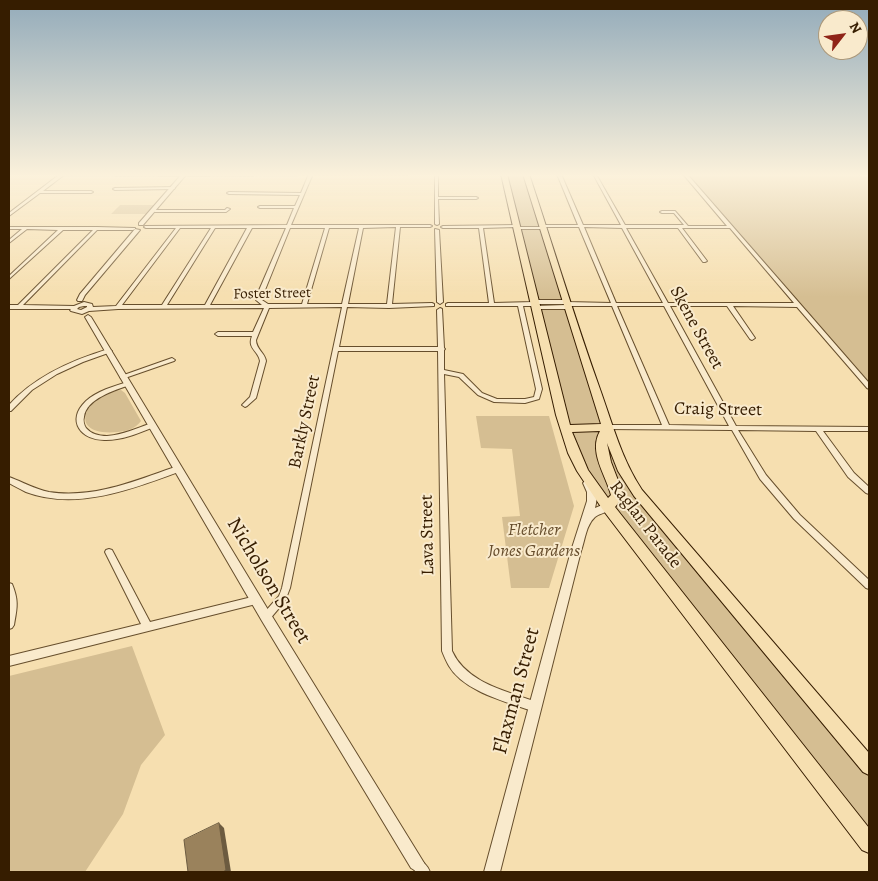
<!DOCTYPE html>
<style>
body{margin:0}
#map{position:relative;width:878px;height:881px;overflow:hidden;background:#f6dfb0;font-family:Alegreya,serif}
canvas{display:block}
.frame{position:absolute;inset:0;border:10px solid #361d00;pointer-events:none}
.north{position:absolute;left:818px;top:10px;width:50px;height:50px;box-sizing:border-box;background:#f9eacc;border:1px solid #ab987a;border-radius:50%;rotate:60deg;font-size:14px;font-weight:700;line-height:20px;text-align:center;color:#361d00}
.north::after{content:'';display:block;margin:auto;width:18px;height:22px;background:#8f2418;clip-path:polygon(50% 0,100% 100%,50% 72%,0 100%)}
</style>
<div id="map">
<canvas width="878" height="881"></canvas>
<div class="frame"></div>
<div class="north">N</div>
</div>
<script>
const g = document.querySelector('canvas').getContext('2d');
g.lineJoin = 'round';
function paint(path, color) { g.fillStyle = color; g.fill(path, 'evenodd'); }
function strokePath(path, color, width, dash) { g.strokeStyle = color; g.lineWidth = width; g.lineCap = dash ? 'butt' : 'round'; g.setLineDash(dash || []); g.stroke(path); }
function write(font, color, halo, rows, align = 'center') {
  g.font = font + ' Alegreya,serif'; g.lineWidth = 4; g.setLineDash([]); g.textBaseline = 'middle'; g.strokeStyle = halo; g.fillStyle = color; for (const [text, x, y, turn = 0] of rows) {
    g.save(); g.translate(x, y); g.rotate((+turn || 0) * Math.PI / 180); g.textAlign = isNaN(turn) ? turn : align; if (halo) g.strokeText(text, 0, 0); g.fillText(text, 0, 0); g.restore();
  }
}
paint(new Path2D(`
 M504,174H526L620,465L738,610L869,766V842L593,488L580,467Z
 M686,174H844L869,177V384Z
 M120,205H160L152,214H111Z
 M121,390L125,393L141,421C135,429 127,431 118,432C66,437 83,396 121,390Z
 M476,416H549L574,506L549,588H511L502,517L520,516L512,449L481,448Z
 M132,646L165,735L141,765L123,814L85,872H9V676Z`), '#d5be92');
const minor = new Path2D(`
 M60,174H180L182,175L180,176L64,175L43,191H91L93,192L91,193H40L9,216V213Z
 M189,174H307L305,175L188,176L187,175Z
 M314,174H408L406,175H316Z
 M435,174L438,175V197H476L478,198L476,199H438L439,224L437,225L435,224Z
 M557,174H561L583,225H621L593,174H596L625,225H684L674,213H662L660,212L662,211H675L688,226H727L683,174H687L869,383V389L867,388L797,307L733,306L755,338L752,340L750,339L727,306H670L736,426L869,427V431H823L854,473L869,487V494L866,493L848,477L816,431L738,430L766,475L800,515L869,580V589L866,588L794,519L760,479L732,430L606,429L605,427L606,425H662L612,306H568L570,307L567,309H537L535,308V306L566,305L564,304H538V305L536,306H523L542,389L539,399L525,403L494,402L478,395L459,377L444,374L452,651C467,684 508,691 539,703L540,707L539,711L535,712C508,702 464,692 449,666C446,661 444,656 442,651L438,351H338L290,588L285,601L269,620L266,621L263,620L261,617L263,614L279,596L282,588L342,307L269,308L256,340C256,349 265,353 266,361L256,398L247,406L245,407L242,405L250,397L260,361C258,350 247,349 252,336H218L215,334L218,332H253L264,308L118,309L89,311L82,314L71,311L70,310L71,309H9V305H18L93,230H63L9,279V276L58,230L27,229L9,243V240L22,229H9V227H97L135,228V229L133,230H97L23,305L74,306L84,302L92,304L93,307L116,306L176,228H146L144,227L145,226L287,225L294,208H260L258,207L260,206H295L300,195L229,194L227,193L229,192L301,193L308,176L310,175L312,176L291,225H430L432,226L430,227H400L392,304L432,303L434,304V306L389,308L347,307L339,347H438L437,310L440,308L442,309L444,348L445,349L444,350V370L463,374L482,393L497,399H525L534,397L536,389L518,306H446V304L448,303H489L479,228H443L441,227L443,226L517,225H518L519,227H541L542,225H578ZM396,227L387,304H348L363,228ZM515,227V229H546V227H579L611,303L567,302V301L565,300H535L533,301V302L494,303L483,228ZM584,227L622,228L663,303H616ZM180,228H211L162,305H122ZM215,228H247L205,305H167ZM252,228H286L257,295L256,300L262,305H210ZM290,228H325L302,304H268L262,300L263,295ZM329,228H359L342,304H307ZM626,228H678L703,262H705L707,261L682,228H730L794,303H668ZM84,306H87V307L81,310L77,309L79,307ZM617,306H664L729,426L669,425Z
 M173,187L175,188L174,189L115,190L113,189L115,188Z
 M227,208L230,209L226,212H155L153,211L155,210H225Z
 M435,229L439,230L443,302L440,304L437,302Z
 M109,349L112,351L111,352L83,362L57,374L32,390L11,411H9V405C35,376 72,360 109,349Z
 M172,358L175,360L174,361L125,378H121L120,377L121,376Z
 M128,382L130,383L131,384L130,385C115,390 86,399 84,417C83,420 84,425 86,428C91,434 99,436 107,436C123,435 137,428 152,423H154L155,425L154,427C139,433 123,440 106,440C82,441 65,421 86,401C97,391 114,386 128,382Z
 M178,466L181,467L182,469L181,471C133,489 76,511 26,492C20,489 14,486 9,483V477C23,482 34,489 49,492C94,499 137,480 178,466Z
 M109,549L112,550L150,622L256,596L259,597L260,600L259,603L256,604L9,666V656L141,624L105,552L106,550Z
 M9,583L12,584C19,601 17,608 14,625L12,628L9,629Z
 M416,857C422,860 428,866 430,872H416L412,867L410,863L412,859Z`);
const tertiary = new Path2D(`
 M181,175L185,176L143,225H139V223Z
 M135,229L140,230L85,295L82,301H78L77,300L80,294Z
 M88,315L91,317L270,613L421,858L424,863L421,868L416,871L411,868L262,621L85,317Z
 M588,479L591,481C597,491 598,497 595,508L607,503L610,504L612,507C608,513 600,513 595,517C586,525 585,540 581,551L500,872H484L571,551L587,501V492L583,483L585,481Z`);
const trunk = new Path2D(`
 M501,174H507L570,425L601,424L523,174H529C553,246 575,320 601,392C613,426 622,460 642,490L869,753V775L863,772L634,496L618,471L607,443L611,462L624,496L615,507L869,828V853L862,850L603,510L577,471L568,453L556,415ZM600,431C588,452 606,475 611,495L608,498L588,470L572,432Z`);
strokePath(minor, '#664e2c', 2);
strokePath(tertiary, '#664e2c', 2);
strokePath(trunk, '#361d00', 2);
paint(minor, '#f9eacc');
paint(tertiary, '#f9eacc');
paint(trunk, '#f6dfb0');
paint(new Path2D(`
 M219,823L224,828L231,872H223Z`), '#6c5b40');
const building = new Path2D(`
 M219,823L226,870L223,872H188L184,840Z`);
paint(building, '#9a825c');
strokePath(building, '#6c5b40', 1);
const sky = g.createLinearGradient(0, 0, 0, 297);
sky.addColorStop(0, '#93abba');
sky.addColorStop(0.59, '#fbf1db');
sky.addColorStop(1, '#fbf1db00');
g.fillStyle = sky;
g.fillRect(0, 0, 878, 297);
write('15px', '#361d00', '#f9eacc', [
 ["Foster Street",272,294,-1]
]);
write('18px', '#361d00', '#f9eacc', [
 ["Skene Street",696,328,61],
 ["Craig Street",718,410,1],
 ["Barkly Street",305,422,-78],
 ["Raglan Parade",645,525,52],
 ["Lava Street",428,535,-91]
]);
write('italic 18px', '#664d2c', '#f9eacc', [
 ["Fletcher",534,531],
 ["Jones Gardens",534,552]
]);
write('21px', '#361d00', '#f9eacc', [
 ["Nicholson Street",268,581,59],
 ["Flaxman Street",517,691,-75]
]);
</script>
